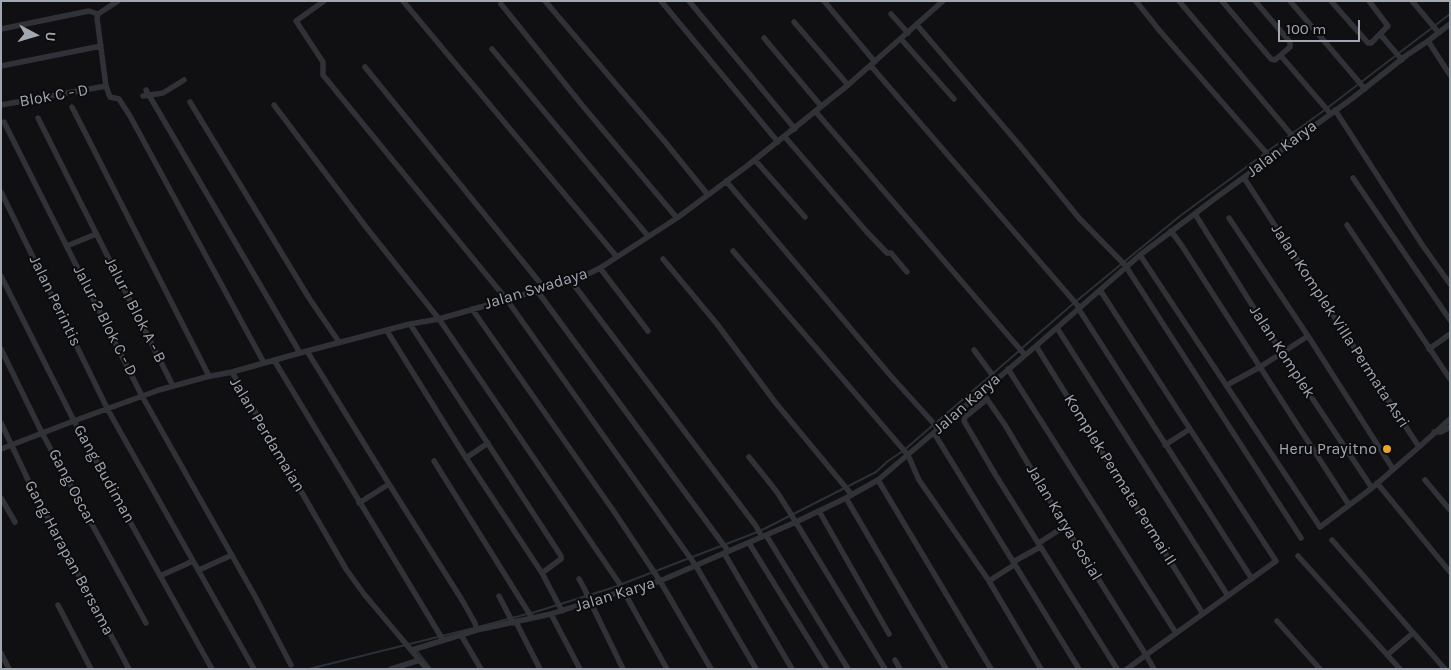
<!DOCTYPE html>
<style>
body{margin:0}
#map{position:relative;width:1451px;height:670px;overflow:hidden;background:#101012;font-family:Karla,sans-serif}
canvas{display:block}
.frame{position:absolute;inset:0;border:2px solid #a2a8b2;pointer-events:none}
.north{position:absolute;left:10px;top:10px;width:50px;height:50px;-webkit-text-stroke:4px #0b0b0d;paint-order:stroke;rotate:96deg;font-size:14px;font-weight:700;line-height:20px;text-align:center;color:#a2a8b2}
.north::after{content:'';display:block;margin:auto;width:18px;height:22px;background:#a2a8b2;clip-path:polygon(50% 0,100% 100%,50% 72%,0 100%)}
.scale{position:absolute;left:1278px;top:20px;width:82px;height:22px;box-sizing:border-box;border:2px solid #a2a8b2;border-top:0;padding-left:6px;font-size:15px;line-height:18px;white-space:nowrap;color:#a2a8b2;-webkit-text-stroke:4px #0b0b0d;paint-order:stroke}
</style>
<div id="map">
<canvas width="1451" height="670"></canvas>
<div class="frame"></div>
<div class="north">U</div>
<div class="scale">100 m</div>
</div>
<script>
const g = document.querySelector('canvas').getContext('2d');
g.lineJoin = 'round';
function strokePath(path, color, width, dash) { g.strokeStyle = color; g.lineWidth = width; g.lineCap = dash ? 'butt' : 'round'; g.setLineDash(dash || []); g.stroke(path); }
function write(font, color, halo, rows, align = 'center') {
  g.font = font + ' Karla,sans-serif'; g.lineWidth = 4; g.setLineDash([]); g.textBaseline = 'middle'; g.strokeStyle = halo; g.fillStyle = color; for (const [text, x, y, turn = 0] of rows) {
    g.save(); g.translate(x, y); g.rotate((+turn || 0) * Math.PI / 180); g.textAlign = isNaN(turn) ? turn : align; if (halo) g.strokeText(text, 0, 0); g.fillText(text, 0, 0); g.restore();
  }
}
strokePath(new Path2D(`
 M1268,151L1326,109L1450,14
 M1022,348L1074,303L1180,216L1264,154
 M622,584L760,531L876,472L888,461L903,451L1019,351
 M532,613L618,586
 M478,627L527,614
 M417,651L431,669
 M309,669L474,628`), '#293137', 2);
strokePath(new Path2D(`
 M118,1L98,14L97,18L106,86L110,97L119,99L130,116L264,363
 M324,1L296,21L323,62V75L507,300L696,566L756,669
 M403,1L617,257
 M545,1L666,143L708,195
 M661,1L778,142
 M689,1L795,129
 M824,1L875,62
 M1136,1L1159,30L1270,157
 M1179,1L1295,139
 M1222,1L1271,59L1275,60L1290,47V42L1255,1
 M1290,1L1365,89
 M1331,1L1368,43H1371L1388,26L1369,1
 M1412,1L1439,33
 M501,4L582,105L677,218
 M891,14L908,33
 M794,22L848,85
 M917,25L1021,147L1079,218L1125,265L1301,538
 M1,29L89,11L98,14
 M1380,34L1402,60
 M764,38L821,106
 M901,39L954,99
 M1428,41L1450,75
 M492,49L648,236
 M1281,56L1330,113
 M1,66L101,46
 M871,66L1079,307
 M365,67L545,289
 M146,90L300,353
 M143,96L163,93L184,80
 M190,102L309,298L339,342
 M1,105L106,86
 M274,105L366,227L439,319L619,583L667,669
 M72,107L209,376
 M1335,110L1423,246L1450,284
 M815,111L1025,355
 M38,118L173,386
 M4,122L142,396L256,598L291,665
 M785,137L866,231L887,253H891L907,272
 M755,160L805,217
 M1353,178L1450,320
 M726,181L890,375L936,426L937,430
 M1,192L108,410L254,669
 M1195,214L1282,353L1372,488
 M1229,218L1308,336L1393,469
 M1347,225L1450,379
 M1171,231L1182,246L1349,505
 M67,246L96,234
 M733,251L908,455L919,480L989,581L1041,669
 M1140,255L1320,527L1372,488L1419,447L1244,178
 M663,259L717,324L775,402L852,495
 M600,268L648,331
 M1,276L74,421L212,669
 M571,281L756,526L762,537
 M1100,290L1190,429
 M538,292L728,551
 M1078,308L1252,579
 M472,309L615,513L660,581L711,669
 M410,324L561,556V559L542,573
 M1057,328L1228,596
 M387,331L466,458L542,573L562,611
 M1036,346L1203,614
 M1,349L42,433L146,623
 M1429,349L1450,334
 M974,350L996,380
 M307,351L389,484L462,600L475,623L477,630
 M274,360L443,640
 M1008,369L1176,633
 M232,372L346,569L364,594L427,669
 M1227,385L1260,367L1308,336
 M982,392L1005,425L1065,526L1146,655L1127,669
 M987,399L965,417L964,421L995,474L1117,669
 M1,423L30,484L129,669
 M1434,432H1441L1450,427
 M934,433L1079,669
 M1419,447L1450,419
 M1,449L71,422L159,390L206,377L232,372L307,351L410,324L439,319L578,279L600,268L677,218L747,166L848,85L943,1
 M749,457L777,492L789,511L885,669
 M466,458L488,443
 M434,461L532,618
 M878,480L991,669
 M1425,480L1450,510
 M1377,483L1450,572
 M1,498L15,522
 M846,498L946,669
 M359,503L389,484
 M819,511L889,634
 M766,535L848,669
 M1332,540L1445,669
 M749,543L827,669
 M1039,543L1065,526
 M724,553L792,669
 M1298,556L1400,669
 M1013,562L1040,547
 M199,570L232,555
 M160,576L193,561
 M579,579L584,588L590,601L623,669
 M989,581L1014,565
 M499,596L513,623
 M58,605L91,669
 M551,614L580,669
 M1277,621L1320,669
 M516,622L540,669
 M461,635L481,669
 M412,650L477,630L551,614L623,591L660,581L796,522L846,498L878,480L1036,346L1140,255L1217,197L1354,97L1407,55L1428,41L1450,24
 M1,653L9,669
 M1387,655L1413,633
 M895,660L900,669
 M391,669L420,660
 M1154,669L1146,655L1276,561L1190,429L1165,445`), '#313237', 5.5);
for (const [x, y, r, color] of [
 [1387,449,5,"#efa42b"]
]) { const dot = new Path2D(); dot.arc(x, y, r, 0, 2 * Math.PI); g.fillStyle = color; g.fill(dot); strokePath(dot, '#0b0b0d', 2); }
write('16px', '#a2a8b2', '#0b0b0d', [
 ["Blok C - D",54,96,-10],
 ["Jalan Karya",1282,149,-37],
 ["Jalan Swadaya",536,289,-17],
 ["Jalan Perintis",55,301,64],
 ["Jalur 1 Blok A - B",135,310,63],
 ["Jalur 2 Blok C - D",105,321,63],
 ["Jalan Komplek Villa Permata Asri",1340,326,57],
 ["Jalan Komplek",1282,352,57],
 ["Jalan Karya",967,404,-41],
 ["Jalan Perdamaian",267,435,59],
 ["Gang Budiman",104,474,61],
 ["Komplek Permata Permai II",1120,480,58],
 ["Gang Oscar",72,487,62],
 ["Jalan Karya Sosial",1064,523,59],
 ["Gang Harapan Bersama",69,558,62],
 ["Jalan Karya",615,595,-17]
]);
write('16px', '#a2a8b2', '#0b0b0d', [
 ["Heru Prayitno",1377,449]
], 'right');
</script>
